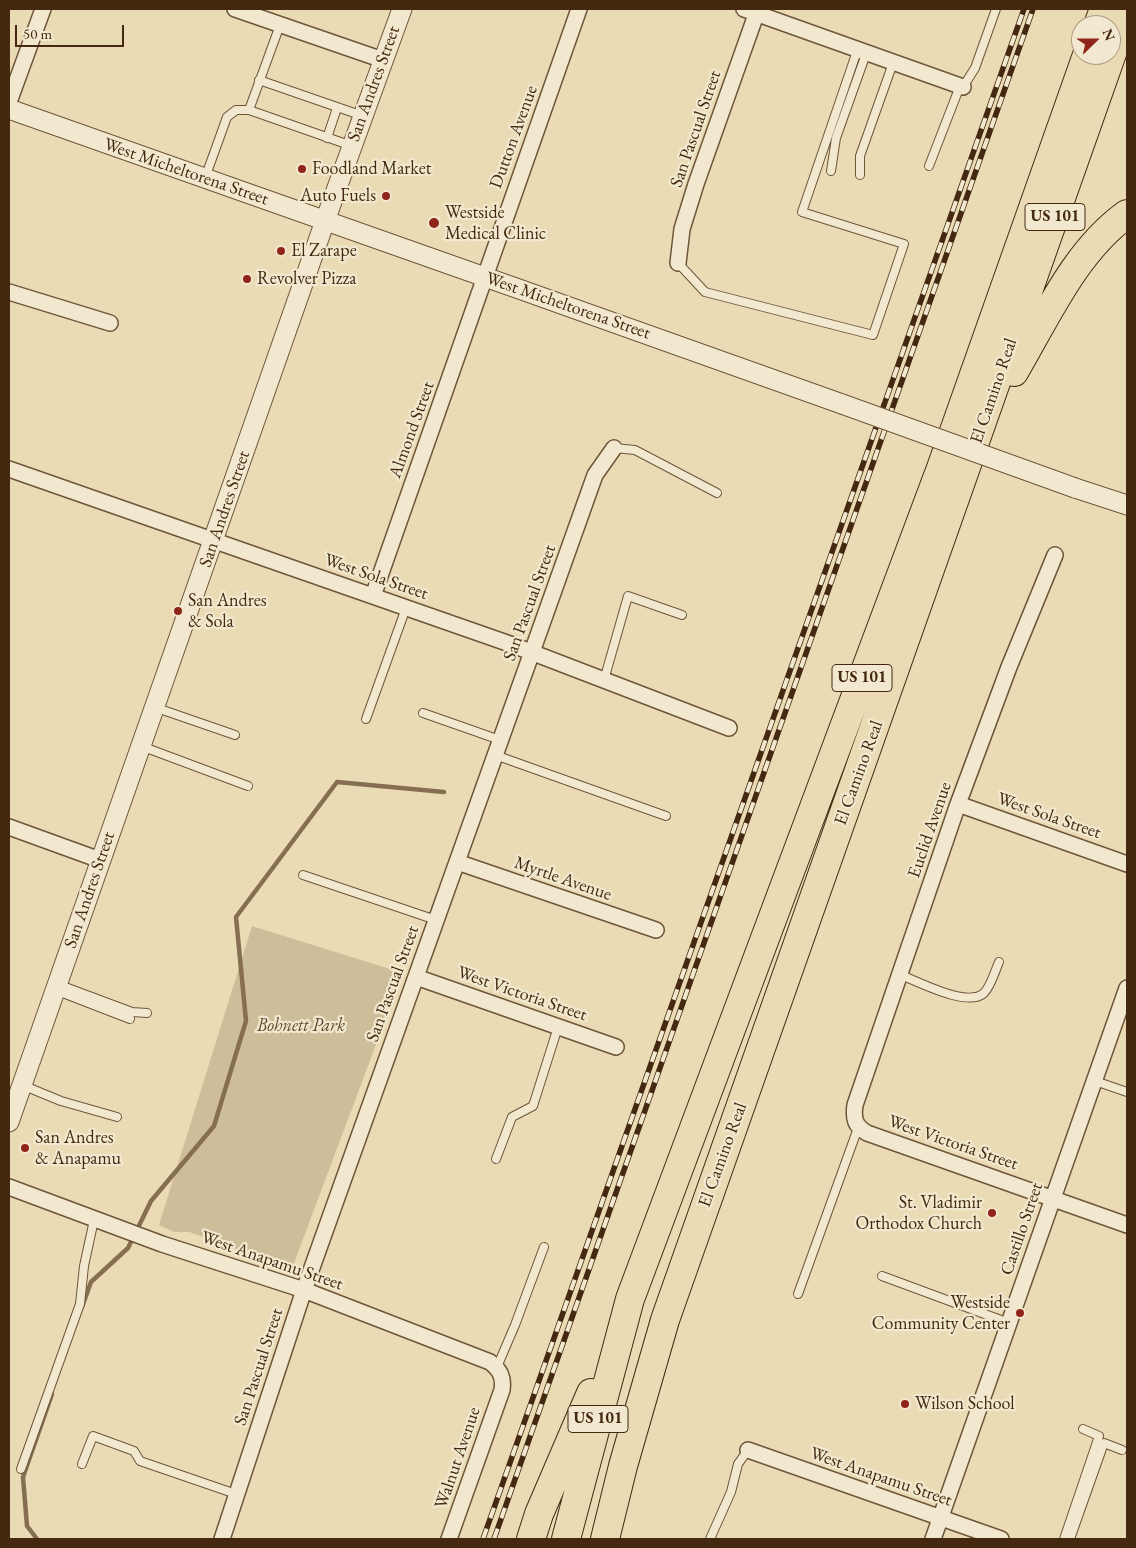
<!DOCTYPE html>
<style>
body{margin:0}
#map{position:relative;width:1136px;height:1548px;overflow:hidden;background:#eadbb5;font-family:"EB Garamond",serif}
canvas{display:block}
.frame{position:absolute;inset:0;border:10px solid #442810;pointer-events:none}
.north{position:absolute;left:1071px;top:15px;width:50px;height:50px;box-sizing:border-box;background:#f1e8cf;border:1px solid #ac9b83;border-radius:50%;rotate:68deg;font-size:14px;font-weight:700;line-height:20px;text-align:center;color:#442810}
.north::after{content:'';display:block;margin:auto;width:18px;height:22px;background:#8f2418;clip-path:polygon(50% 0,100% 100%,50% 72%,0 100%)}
.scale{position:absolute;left:15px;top:25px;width:109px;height:22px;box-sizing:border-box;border:2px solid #442810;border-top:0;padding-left:6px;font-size:15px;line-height:18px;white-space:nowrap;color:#442810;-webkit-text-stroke:4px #f1e8cf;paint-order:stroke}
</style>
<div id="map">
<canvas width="1136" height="1548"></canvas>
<div class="frame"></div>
<div class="north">N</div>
<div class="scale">50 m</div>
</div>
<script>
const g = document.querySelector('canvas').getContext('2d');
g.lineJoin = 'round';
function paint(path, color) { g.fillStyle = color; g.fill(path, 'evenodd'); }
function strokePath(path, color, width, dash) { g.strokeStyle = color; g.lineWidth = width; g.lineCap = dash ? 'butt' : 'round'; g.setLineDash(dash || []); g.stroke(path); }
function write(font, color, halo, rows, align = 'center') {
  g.font = font + ' "EB Garamond",serif'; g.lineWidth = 4.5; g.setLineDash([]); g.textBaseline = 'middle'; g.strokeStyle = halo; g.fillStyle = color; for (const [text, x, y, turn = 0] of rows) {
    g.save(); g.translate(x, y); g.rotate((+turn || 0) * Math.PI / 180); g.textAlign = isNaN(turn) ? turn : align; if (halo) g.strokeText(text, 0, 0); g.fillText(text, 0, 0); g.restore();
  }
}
paint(new Path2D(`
 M252,926L403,973L294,1263L288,1267L189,1232H174L159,1225Z`), '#cebd99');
strokePath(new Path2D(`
 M82,1307L91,1282L128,1248L151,1201L214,1126L246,1021L236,917L337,782L444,792
 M37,1539L27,1526L23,1477L52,1394`), '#866f51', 4.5);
const service = new Path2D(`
 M259,80L363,116
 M963,87L975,68L996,9
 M249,110L280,25
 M327,138L337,108
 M929,166L960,86
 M831,171L836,138L866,54
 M860,175V156L893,63
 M205,178L227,117L236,110H249L352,146
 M678,263L705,292L873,335L904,244L802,212L857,51
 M614,448L635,450L717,493
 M604,680L628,596L682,615
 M154,707L235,735
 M423,713L500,740
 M366,719L406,608
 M141,746L248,786
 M495,755L666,816
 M303,875L436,920
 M901,975C919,982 968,1008 984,993C991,986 995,971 999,962
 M57,984L132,1012L147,1013
 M55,990L130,1019
 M1095,1081L1127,1092
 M22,1085L61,1101L117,1117
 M496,1159L512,1117L533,1106L558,1027
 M882,1276L1009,1323
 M798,1294L858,1128
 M497,1367L515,1325L544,1247
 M82,1464L93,1436L134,1451L140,1461L236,1494
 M21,1469L80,1304L84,1266L94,1220
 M710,1539L731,1492L738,1464L748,1450
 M1064,1539L1099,1436L1083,1429
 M1070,1539L1104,1443L1122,1450`);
const minor = new Path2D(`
 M235,9L383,60
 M744,9L963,87
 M9,102L43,9
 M678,263L682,229L696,184L758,9
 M9,292L110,323
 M9,469L510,644L729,728
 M1055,555L1009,667L958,804L855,1105C853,1119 855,1126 867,1133L1127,1225
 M373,596L579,9
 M958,804L1127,864
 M9,827L100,860
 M457,862L656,930
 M416,977L616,1047
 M9,1187L162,1244L304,1290L490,1362C500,1370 504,1377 502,1390L449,1539
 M748,1450L1001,1539
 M222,1539L304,1290L532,652L595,475L614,448
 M933,1539L1127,988`);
const tertiary = new Path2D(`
 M9,109C286,208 565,304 842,404
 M1075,488L1127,505
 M9,1122L325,221L402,9`);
const motorway = new Path2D(`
 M1098,25L1104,9
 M1014,372C1046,318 1075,251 1127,214
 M531,1539L539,1514L591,1393
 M566,1539L630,1299L941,468L1087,55
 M605,1539L623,1466L665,1320L1127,11`);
strokePath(service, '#6e5539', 10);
strokePath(minor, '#6e5539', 18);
strokePath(tertiary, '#6e5539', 21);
strokePath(motorway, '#442810', 30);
strokePath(service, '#f1e8cf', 8);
strokePath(minor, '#f1e8cf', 15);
strokePath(tertiary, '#f1e8cf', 19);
strokePath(motorway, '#eadbb5', 28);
const rail = new Path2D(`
 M483,1539L1024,9
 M494,1539L1033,9`);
strokePath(rail, '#442810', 5.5);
strokePath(rail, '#f1e8cf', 4, [11]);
const tertiaryBridge = new Path2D(`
 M842,404L1075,488`);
strokePath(tertiaryBridge, '#6e5539', 21, []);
strokePath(tertiaryBridge, '#f1e8cf', 19);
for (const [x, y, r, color] of [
 [302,169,5,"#8f2418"],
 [386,196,5,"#8f2418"],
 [434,223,6,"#8f2418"],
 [281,251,5,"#8f2418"],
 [247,279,5,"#8f2418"],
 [178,611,5,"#8f2418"],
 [25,1148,5,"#8f2418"],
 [992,1213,5,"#8f2418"],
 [1020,1313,5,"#8f2418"],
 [905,1404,5,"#8f2418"]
]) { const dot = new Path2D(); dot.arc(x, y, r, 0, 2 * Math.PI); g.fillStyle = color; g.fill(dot); strokePath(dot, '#f1e8cf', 2); }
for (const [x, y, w] of [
 [1055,217,60],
 [862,678,60],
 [598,1419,60]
]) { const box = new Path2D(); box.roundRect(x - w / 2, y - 13.5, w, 27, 4); g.fillStyle = '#f1e8cf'; g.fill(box); strokePath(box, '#442810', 1); }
write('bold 16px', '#442810', null, [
 ["US 101",1055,217],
 ["US 101",862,678],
 ["US 101",598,1419]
]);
write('18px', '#442810', '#f1e8cf', [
 ["San Andres Street",374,84,-70],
 ["San Pascual Street",696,129,-71],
 ["Dutton Avenue",514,137,-70],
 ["West Micheltorena Street",186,172,19],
 ["West Micheltorena Street",568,306,19],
 ["El Camino Real",994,391,-71],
 ["Almond Street",412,430,-70],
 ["San Andres Street",225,509,-71],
 ["West Sola Street",376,577,19],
 ["San Pascual Street",530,603,-70],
 ["El Camino Real",859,773,-70],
 ["West Sola Street",1049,816,19],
 ["Euclid Avenue",930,830,-71],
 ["Myrtle Avenue",563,879,19],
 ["San Andres Street",90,890,-71],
 ["San Pascual Street",393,984,-70],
 ["West Victoria Street",522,994,19],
 ["West Victoria Street",953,1143,19],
 ["El Camino Real",723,1155,-70],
 ["Castillo Street",1022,1229,-71],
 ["West Anapamu Street",272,1261,19],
 ["San Pascual Street",259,1367,-72],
 ["Walnut Avenue",458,1458,-71],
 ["West Anapamu Street",881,1477,19]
]);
write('18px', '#442810', '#f1e8cf', [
 ["Foodland Market",312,169],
 ["Auto Fuels",376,196,"right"],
 ["Westside",445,213],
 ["Medical Clinic",445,234],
 ["El Zarape",291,251],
 ["Revolver Pizza",257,279],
 ["San Andres",188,601],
 ["& Sola",188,622],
 ["San Andres",35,1138],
 ["& Anapamu",35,1159],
 ["St. Vladimir",982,1203,"right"],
 ["Orthodox Church",982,1224,"right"],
 ["Westside",1010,1303,"right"],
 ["Community Center",1010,1324,"right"],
 ["Wilson School",915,1404]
], 'left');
write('italic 18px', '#60462b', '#f1e8cf', [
 ["Bohnett Park",301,1026]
]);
</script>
